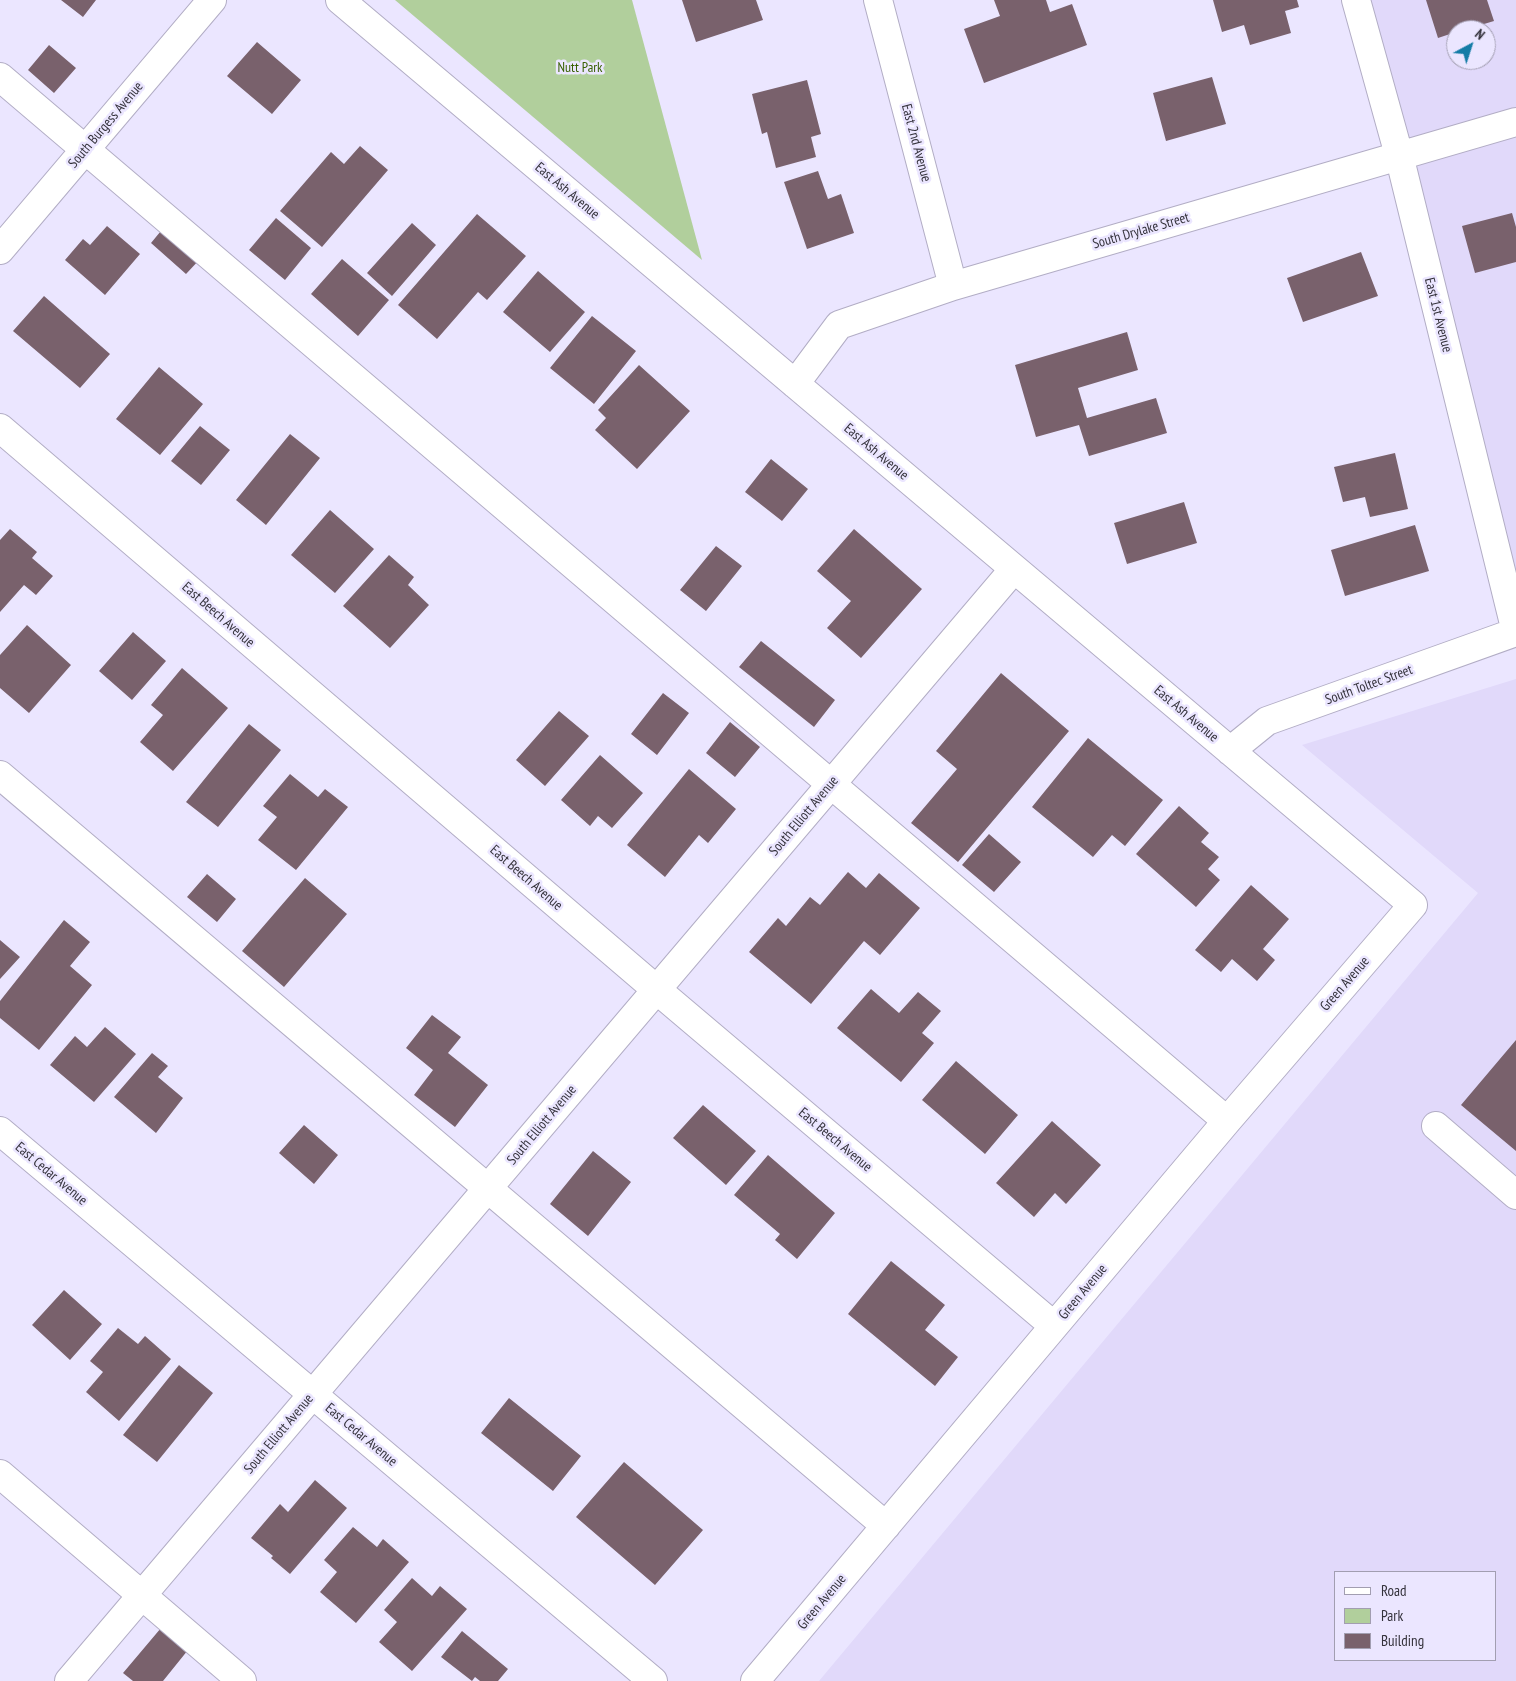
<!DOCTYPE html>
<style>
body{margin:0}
#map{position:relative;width:1516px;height:1681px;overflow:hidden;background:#ebe6ff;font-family:"PT Sans Narrow",sans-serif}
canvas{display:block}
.legend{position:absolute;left:1334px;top:1571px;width:162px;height:90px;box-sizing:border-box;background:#ebe6ff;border:1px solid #a29eb1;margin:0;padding:6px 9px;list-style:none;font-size:15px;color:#34323b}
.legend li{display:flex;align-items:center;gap:10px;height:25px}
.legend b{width:25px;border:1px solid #a29eb1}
.north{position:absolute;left:1446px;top:20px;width:50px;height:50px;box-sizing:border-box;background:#ebe6ff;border:1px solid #a29eb1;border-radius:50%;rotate:40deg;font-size:14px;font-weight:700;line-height:20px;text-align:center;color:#34323b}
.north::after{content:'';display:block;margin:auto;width:18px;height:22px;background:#147ca6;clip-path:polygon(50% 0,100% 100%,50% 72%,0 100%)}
</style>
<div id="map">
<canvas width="1516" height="1681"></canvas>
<ul class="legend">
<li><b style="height:6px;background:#fff"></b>Road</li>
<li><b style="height:14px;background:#b1cf9c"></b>Park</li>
<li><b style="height:14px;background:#79616c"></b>Building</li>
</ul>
<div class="north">N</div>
</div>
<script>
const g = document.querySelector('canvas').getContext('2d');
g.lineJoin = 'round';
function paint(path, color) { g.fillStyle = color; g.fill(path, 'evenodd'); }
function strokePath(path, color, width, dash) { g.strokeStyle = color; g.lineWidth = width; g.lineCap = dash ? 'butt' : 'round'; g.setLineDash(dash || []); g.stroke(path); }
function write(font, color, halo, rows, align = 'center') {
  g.font = font + ' "PT Sans Narrow",sans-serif'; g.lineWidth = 5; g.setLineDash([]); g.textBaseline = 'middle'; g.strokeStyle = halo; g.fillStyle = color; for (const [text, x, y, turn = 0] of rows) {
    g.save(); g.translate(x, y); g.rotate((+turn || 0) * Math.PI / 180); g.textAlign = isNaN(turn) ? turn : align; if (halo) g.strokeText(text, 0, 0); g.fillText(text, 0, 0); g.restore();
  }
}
paint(new Path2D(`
 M1361,0H1516V583ZM1456,30H1486V60H1456Z
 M1516,679V1681H819L1478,893L1302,745ZM1335,1572H1495V1660H1335Z`), '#e1d9fa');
paint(new Path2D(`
 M395,0H632L702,260Z`), '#b1cf9c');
paint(new Path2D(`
 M61,0H96L83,17Z
 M682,0H756L763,20L696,42Z
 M994,0H1046L1050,12L1072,4L1087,45L984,83L964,29L1000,16Z
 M1213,0H1297L1299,7L1285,11L1291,33L1250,45L1244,25L1222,32Z
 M1426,0H1487L1494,21L1464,30H1456V32L1438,38Z
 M257,42L301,80L272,114L227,76Z
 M49,45L76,68L54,93L28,70Z
 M1212,77L1226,124L1166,141L1153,93Z
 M807,80L821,134L811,137L816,157L776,168L767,132L762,134L752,94Z
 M360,146L388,170L322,247L280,211L331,152L344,164Z
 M818,171L828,199L841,194L854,233L807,249L784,182Z
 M1512,213L1516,227V262L1475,273L1462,226Z
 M477,214L526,256L487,300L478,292L437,339L398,305Z
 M276,218L311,248L285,280L249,250Z
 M412,223L436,245L392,296L367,273Z
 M107,226L140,254L105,295L65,260L83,239L90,245Z
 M165,226L201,258L186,274L151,243Z
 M1361,252L1378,296L1303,322L1287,278Z
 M342,259L389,300L358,336L311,294Z
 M538,271L585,312L550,352L503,312Z
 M44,296L110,354L80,388L13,331Z
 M592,316L636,351L594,404L550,368Z
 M1127,332L1138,370L1078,388L1087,418L1156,398L1167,433L1089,456L1079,425L1036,437L1015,365Z
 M639,365L690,411L637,469L595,430L606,418L598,410Z
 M159,367L203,404L160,455L116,419Z
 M200,426L230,450L201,485L171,461Z
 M290,434L320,458L266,525L236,500Z
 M1395,453L1408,509L1370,517L1365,497L1343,502L1334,467Z
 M771,459L808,489L782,521L745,492Z
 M1184,502L1197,543L1127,564L1114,523Z
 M330,510L374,549L335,593L291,555Z
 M1415,525L1429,571L1345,596L1331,550Z
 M10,529L37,552L32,558L53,576L36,595L24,585L0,612V540Z
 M854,529L922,589L861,658L827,628L851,601L817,571Z
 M716,546L742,566L706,611L680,590Z
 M389,555L414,577L408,585L429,605L390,648L343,606Z
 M27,625L71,665L29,713L0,688V655Z
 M133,632L166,661L132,700L99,671Z
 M761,641L835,700L814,727L739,667Z
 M182,668L228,708L173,771L140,742L163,715L151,705Z
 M1001,673L1069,731L958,862L911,823L957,769L936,751Z
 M663,693L689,713L657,755L631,734Z
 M559,711L589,736L545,786L516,760Z
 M730,722L760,747L735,777L706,753Z
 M249,724L281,750L218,827L186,802Z
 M1088,738L1163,800L1125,846L1112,835L1093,857L1032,807Z
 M600,755L643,793L612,828L598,816L590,826L561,800Z
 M689,769L736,809L708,843L699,835L665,877L627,845Z
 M290,774L318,797L325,789L348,807L296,870L258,840L277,817L263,806Z
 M1179,806L1209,833L1201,842L1219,857L1208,869L1220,880L1196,907L1136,854Z
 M989,834L1021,862L994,892L962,865Z
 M848,872L866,888L879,873L920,908L880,955L864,941L811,1004L749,952L778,918L786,926L810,897L820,905Z
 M207,874L236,899L217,922L187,897Z
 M305,878L347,914L284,987L242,951Z
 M1251,885L1289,919L1263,949L1275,960L1257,981L1232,959L1221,972L1195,950Z
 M64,920L90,942L70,966L92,985L39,1050L0,1018V1001Z
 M0,940L20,957L0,979Z
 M871,989L899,1013L918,992L941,1011L922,1033L934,1043L901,1082L837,1028Z
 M432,1015L461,1037L448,1053L488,1085L455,1127L414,1095L433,1070L406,1048Z
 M105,1027L136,1054L94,1102L50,1065L75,1036L87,1047Z
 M1516,1040V1151L1461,1105Z
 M152,1053L168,1066L158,1077L183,1098L156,1133L114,1097Z
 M956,1061L1018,1115L985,1154L922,1100Z
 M703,1105L756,1151L726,1185L673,1138Z
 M1052,1121L1101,1165L1066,1204L1055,1193L1034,1217L996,1183Z
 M304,1125L338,1155L314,1184L279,1153Z
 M593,1151L631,1182L588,1236L550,1204Z
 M768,1155L835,1213L797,1259L775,1240L780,1234L734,1195Z
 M891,1261L945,1305L925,1330L958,1357L935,1386L848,1314Z
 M64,1290L102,1324L70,1360L32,1325Z
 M118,1328L138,1344L145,1336L171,1359L119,1421L86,1392L103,1372L90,1361Z
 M179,1365L213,1393L157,1462L123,1435Z
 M509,1398L581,1456L553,1491L481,1433Z
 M624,1462L703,1530L655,1585L576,1517Z
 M315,1480L347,1508L290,1574L271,1558L273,1556L251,1538L280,1504L288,1512Z
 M353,1527L377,1547L383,1539L409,1562L356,1623L320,1592L337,1572L324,1560Z
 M412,1578L432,1596L440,1586L467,1609L412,1671L379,1642L397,1622L384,1610Z
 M161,1628L188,1650L163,1681H133L123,1673Z
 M462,1631L508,1669L498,1681H480L475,1677L472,1681L441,1657Z`), '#79616c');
const minor = new Path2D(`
 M340,0L1413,905L1227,1121L755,1681
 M878,0L953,286
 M1356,0L1399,155L1516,632
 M0,77L1227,1121
 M0,250L212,0
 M795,384L839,325L953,286L1516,122
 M0,428L657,990L1054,1326
 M1230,751L1267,721L1516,632
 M0,775L886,1526
 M1436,1126L1516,1195
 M0,1131L653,1681
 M0,1474L242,1681
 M69,1681L1014,569`);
strokePath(minor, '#b2adc5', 30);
strokePath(minor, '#fff', 28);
write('14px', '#365f00', '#ebe6ff', [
 ["Nutt Park",580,68]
]);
write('14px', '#34323b', '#ebe6ff', [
 ["South Burgess Avenue",106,125,-50],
 ["East 2nd Avenue",916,143,75],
 ["East Ash Avenue",567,191,40],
 ["South Drylake Street",1141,231,-16],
 ["East 1st Avenue",1438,315,76],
 ["East Ash Avenue",876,452,40],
 ["East Beech Avenue",218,615,41],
 ["South Toltec Street",1369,685,-20],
 ["East Ash Avenue",1186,714,40],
 ["South Elliott Avenue",804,816,-50],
 ["East Beech Avenue",526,878,41],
 ["Green Avenue",1345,984,-49],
 ["South Elliott Avenue",542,1125,-50],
 ["East Beech Avenue",835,1140,40],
 ["East Cedar Avenue",51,1174,40],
 ["Green Avenue",1083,1292,-50],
 ["South Elliott Avenue",279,1434,-50],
 ["East Cedar Avenue",361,1435,40],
 ["Green Avenue",822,1602,-50]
]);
</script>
